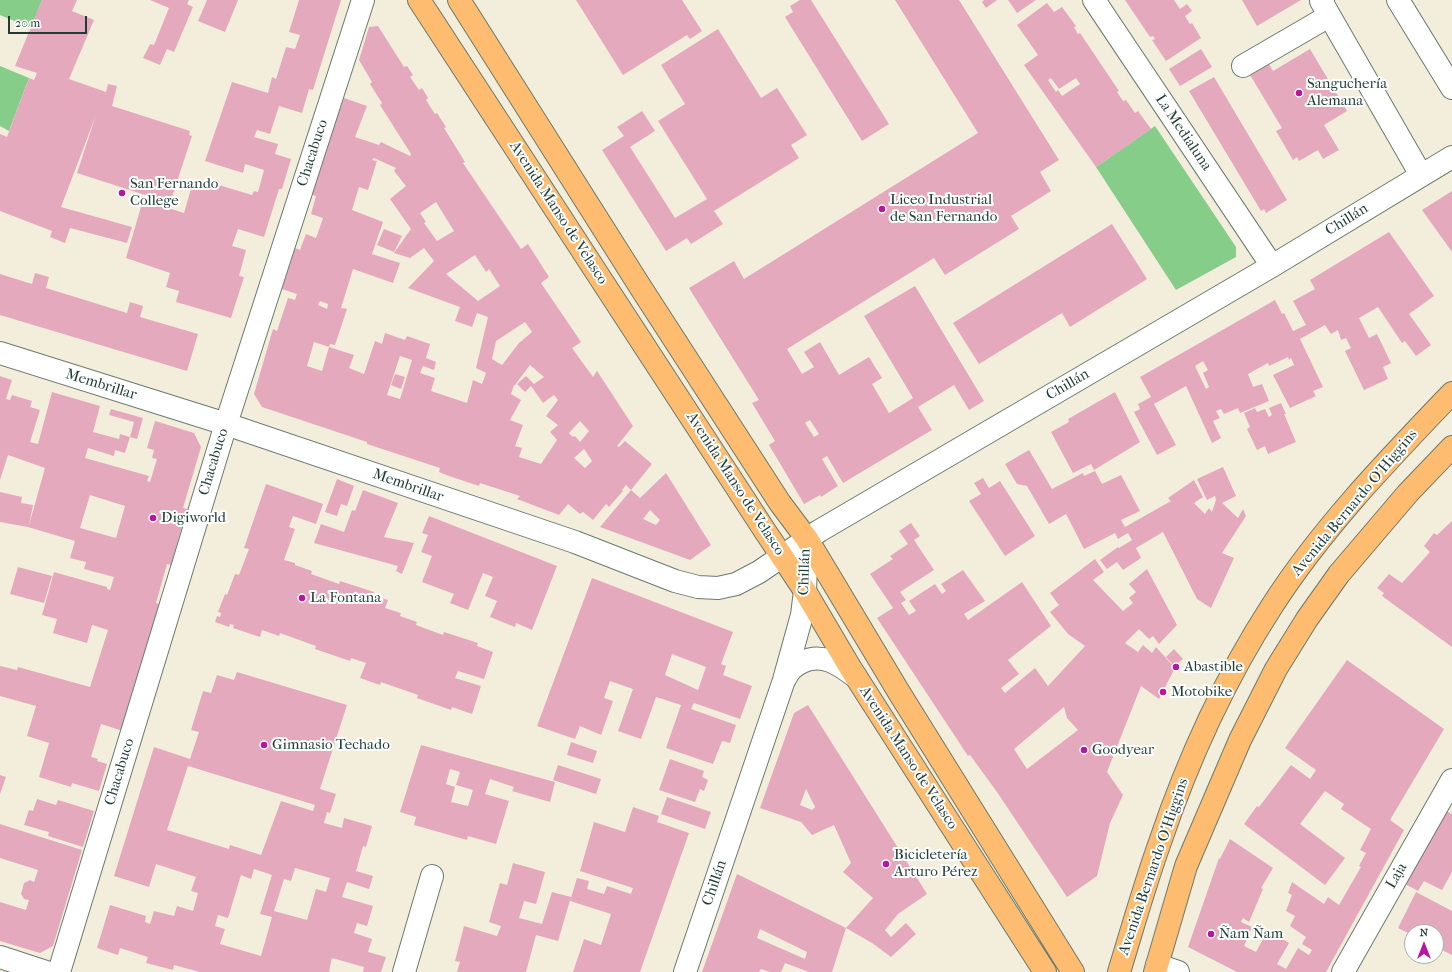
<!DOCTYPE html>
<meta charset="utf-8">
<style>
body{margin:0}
#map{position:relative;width:1452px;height:972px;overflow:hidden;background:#f3eedb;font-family:"IM FELL French Canon",serif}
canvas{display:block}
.north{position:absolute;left:1404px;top:924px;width:40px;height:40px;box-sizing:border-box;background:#fff;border:1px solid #a5b1ae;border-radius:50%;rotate:0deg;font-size:11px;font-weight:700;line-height:16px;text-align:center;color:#1f3d34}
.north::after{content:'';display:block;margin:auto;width:14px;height:18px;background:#b5179e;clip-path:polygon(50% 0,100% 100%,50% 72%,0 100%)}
.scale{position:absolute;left:8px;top:16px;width:79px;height:18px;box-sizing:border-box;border:2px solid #1f3d34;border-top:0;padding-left:5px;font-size:12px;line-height:14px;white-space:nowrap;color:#1f3d34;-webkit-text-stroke:3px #fff;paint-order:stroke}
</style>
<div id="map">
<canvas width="1452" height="972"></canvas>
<div class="north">N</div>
<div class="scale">20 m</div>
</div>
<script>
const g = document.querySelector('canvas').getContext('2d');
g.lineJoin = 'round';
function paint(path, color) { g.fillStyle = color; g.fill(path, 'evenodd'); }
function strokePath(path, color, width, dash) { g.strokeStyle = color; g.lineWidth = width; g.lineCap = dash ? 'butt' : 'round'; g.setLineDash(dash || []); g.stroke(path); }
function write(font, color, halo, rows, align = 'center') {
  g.font = font + ' "IM FELL French Canon",serif'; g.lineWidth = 4; g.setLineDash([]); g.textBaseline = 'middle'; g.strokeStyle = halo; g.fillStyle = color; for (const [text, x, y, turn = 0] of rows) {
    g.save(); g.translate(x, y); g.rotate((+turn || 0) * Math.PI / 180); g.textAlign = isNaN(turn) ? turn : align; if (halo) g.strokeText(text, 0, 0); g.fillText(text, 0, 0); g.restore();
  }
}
paint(new Path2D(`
 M0,0H42L31,28L0,15Z
 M0,66L29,78L9,131L0,126Z
 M1155,126L1236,247V257L1176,290L1096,167Z`), '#85cd88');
paint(new Path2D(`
 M42,0H77L72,11L94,20L69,79L106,92L108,84L117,86L112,106L190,131L189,135L192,136L170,203L77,173L96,115L61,207L132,227L127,243L70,228L65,243L50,237L52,231L0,211V134L7,137L29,78L34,80L37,73L15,66Z
 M150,0H189L187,4L193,7L174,52L167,49L160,65L143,58L150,44L154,45L169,8Z
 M207,0H238L225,32L198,21Z
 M299,0H341L313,90L309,89L302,113L279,106L270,134L257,130L254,137L278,144L275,154L291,159L282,189H279L264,237L238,229L232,246L246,250L239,276L244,277L231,318L176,302L179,291L166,287L170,273L126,258L143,200L184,213L193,182L201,184L202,180L252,195L254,191L258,192L264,170L245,164L243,173L205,161L232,82L268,93L272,77L276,79L286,47L295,49L300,35L289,32Z
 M576,0H682L702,31L690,39L687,35L623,75Z
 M800,0H811L889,124L862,141L785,17L793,12L790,6Z
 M895,0H959L1059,160L1040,172L1051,191L1011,216L1019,229L945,275L934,258L787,349L802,374L814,367L804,352L820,342L839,375L869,357L882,378L872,384L889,413L913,398L864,316L915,286L984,401L969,410L954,385L918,407L932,430L843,483L827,456L822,459L838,486L821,497L820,495L804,504L769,445L775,441L752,403L759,400L689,288L734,261L744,279L978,133ZM810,420L819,434L814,437L805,423Z
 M984,0H997L986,8L982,2Z
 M1008,0H1036L1017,13Z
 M1125,0H1174L1180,9L1187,4L1192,11L1185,16L1190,24L1192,23L1201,38L1166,61L1152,40L1155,39L1153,36L1150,37Z
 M1242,0H1301L1257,26Z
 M1047,3L1054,12L1062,7L1076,26L1074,28L1075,29L1078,34L1080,33L1119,91L1117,92L1123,101L1126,100L1135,113L1138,111L1151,129L1096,167L1024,65L1038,55L1017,25ZM1051,78L1059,89L1076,78L1080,84L1062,96L1058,90L1056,92L1048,80Z
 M378,26L404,67L407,66L413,75L410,77L419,90L422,88L428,98L426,100L435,114L437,113L446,127L444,128L465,162L463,163L521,249L528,244L549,277L541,283L581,342L572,348L593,377L597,371L633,426L617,446L619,447L625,441L652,464L631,490L626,485L622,490L623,491L609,507L606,504L593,520L583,512L580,514L568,504L559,515L517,499L520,496L480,483L479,486L449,476L439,472L440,468L370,445L367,444V442L262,407L254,394L273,329L277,331L288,298L295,300L297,294L282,289L295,248L300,250L306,234L316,238L323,218L311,214L316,196L312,195L318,176L316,175L344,98L367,106L355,137L379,145L381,142L410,156L411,154L380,105L382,103L370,84L372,82L359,60L369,27ZM374,158L396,168L394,171L406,186L390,199L411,229L394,253L410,258L424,248L434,261L408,288L460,307L455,321L472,327L477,313L488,317L476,368L486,373L482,384L473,380L467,403L431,391L435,378L420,373L423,366L434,370L436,362L426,358L430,344L407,336L405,340L385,333L382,344L375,341L364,374L349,368L354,355L329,347L330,344L335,345L347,309L341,308L353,269L393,283L400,263L372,254L383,222L352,210L359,187L368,190L377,161L372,160ZM436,202L454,231L437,241L424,223L426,222L420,213ZM475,255L486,272L489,269L500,286L478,301L446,274ZM320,301L328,304L327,309L318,305ZM525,322L532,332L519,343L502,365L492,359L496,341ZM314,342L329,347L322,371L307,366ZM400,356L412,360L400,399L387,395ZM530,365L544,377L534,384L526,376L517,384L525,392L531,386L543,403L554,395L558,400L546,416L558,425L550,432L557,440L541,464L519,457L522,448L515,446L523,425L510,420L521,400L511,394L514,385H515ZM580,421L589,431L580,442L575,436L573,437L569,433ZM584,449L592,461L585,468L574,458Z
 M718,29L761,98L777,88L807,135L791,145L799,158L714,211L723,224L691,244L687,238L666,251L602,150L624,136L617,127L642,111L655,131L630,147L675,218L707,199L658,121L685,104L661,65Z
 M1201,49L1212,67L1180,86L1169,69Z
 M1310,49L1347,111L1324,125L1339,150L1323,159L1318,150L1299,161L1297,157L1293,160L1276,131L1282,128L1250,75L1269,64L1273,71Z
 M1214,77L1287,200L1266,213L1264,209L1261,211L1189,91Z
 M1452,191V252L1422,210Z
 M1112,224L1147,279L1070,327L1062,313L979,364L953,323Z
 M384,229L402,236L394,252L377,245Z
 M1389,232L1434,296L1409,314L1431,345L1416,356L1405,341L1402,343L1378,307L1359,318L1369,338L1377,334L1391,363L1383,367L1388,379L1364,390L1345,351L1351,348L1346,338L1341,340L1338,330L1331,334L1325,325L1300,339L1323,387L1313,391L1316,396L1290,408L1273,375L1294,365L1291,358L1289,360L1288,357L1269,366L1268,363L1248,374L1253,387L1262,384L1269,401L1240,413L1238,408L1224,414L1221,409L1216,411L1220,418L1213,421L1221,438L1212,443L1186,386L1154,404L1176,445L1157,455L1134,412L1140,409L1138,404L1151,397L1140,377L1275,300L1282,314L1284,313L1293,331L1306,325L1293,301L1315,289L1310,280ZM1203,361L1208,370L1203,373L1209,387L1206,389L1195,366Z
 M35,273L49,277L46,288L127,313L130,302L143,306L140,317L198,334L187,371L0,315V274L32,284Z
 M395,374L405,377L401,389L391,385Z
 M0,376L12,380L6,399L10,400L12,395L32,401L30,407L40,410L30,442L38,444L52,392L100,406L93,432L119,439L120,434L130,437L125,453L115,450L114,456L88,448L85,458L149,476L147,481L150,482L157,459L152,458L154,450L147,448L155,421L194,433L201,447L183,508L187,509L171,565L167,564L156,603L159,604L123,731L101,724L91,757L98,759L97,761L107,764L99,791L72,783L71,787L39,777L49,743L27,736L36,706L0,696V666L17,670L18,667L90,687L108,630L92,625L87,643L53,633L57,619L42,615L54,572L107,587V589L110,590L114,577L84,569L86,562L70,558L75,541L28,527L0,522V492L22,497L21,503L33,505L29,525L45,468L8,455L0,480ZM90,495L125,506L116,538L80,528Z
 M1115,392L1140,442L1094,470L1091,464L1073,473L1051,432L1069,422L1068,419Z
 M1281,403L1286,414H1284L1296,442L1268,454L1265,446L1257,450L1247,429L1250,427L1244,413L1255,408L1257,412L1265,409L1269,417L1272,415L1269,408Z
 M111,409L143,418L137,439L130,437L134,422L109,415Z
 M1029,450L1052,489L1083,473L1084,476L1095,471L1102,484L1121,475L1140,511L1121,520L1125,527L1171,501L1168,498L1194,480L1203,497L1194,503L1205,514L1209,508L1212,512L1216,500L1215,496L1207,500L1197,479L1223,467L1236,496L1222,503L1238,518L1243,509L1246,516L1222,553L1234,558L1211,608L1197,599L1163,532L1136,548L1141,558L1123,570L1117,562L1107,569L1100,560L1118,547L1119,548L1132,540L1128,533L1118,539L1115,533L1084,549L1066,514L1049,524L1027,486L1017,484L1005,464Z
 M666,473L711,545L690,560L600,527L631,490L640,498ZM650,510L660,520L656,525L643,519Z
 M983,478L989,488L1000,481L1035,536L1005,556L969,501L981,494L974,483Z
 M337,479L354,486L347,506L341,504L337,516L325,512Z
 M266,484L323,504L316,524L293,516L289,527L295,529L284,560L295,563V565L312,571L311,574L339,584L340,581L374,592L372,595L388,600L385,608L401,613L400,616L417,622L416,625L443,635L444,632L478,643L477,646L493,652L484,679L458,671L455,678L481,686L472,714L452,707L451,710L417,698L418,695L381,682L380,685L360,678L366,663L351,658L350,661L315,649L316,646L280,633L279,636L262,630L260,637L233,628L234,625L230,624L229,627L215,622L217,616L220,617L221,613L218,612L225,594L227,595L235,574L239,575L249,549L244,548Z
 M363,490L398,503L384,537L414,543L402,574L396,571L398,566L314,543L321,524L344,532L352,510L355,511Z
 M429,516L557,566L532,630L516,623L515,627L490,617L497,601L485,596L493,577L483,573L468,610L450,603L454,594L422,582L432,556L421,552L428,535L422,533Z
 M1452,521V647L1382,596L1384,593L1377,588L1389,574L1402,583L1430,552L1424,546L1434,533L1437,535Z
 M911,523L920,536L914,540L934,570L900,592L906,600L901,603L909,615L916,611L909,601L935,584L942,594L946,591L941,584L963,570L985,601L964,614L968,620L1022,582L1051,626L1008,660L1019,674L1001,688L1005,693L1035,668L1048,686L1085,646L1068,634L1050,612L1059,605L1050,593L1095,559L1104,572L1093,580L1123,611L1133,603L1129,598L1136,592L1129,584L1147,569L1177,625L1159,644L1153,636L1149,639L1139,629L1125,643L1138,652L1143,645L1152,653L1156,647L1175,668L1159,699L1141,686L1107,772L1123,795L1110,823L1097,876L1067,897L997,792L970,755L968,756L877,618L893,608L870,574L893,559L890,556L908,544L899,531ZM1064,707L1067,718L1078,730L1027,769L1014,749Z
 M18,567L52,576L44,603L10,594Z
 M592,578L733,632L721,664L726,666L723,675L752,686L740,719L694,703L691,709L736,725L730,743L722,741L713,764L666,748L681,705L656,697L641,739L618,731L633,689L610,681L604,698L613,701L601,735L580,726L575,739L537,726ZM672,654L706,667L698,690L665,675Z
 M1174,649L1183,659L1174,666L1166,657Z
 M1347,660L1444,729L1390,820L1404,830L1326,972H1237L1188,947L1219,858L1220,859L1230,839L1273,868L1261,888L1263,889L1249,922L1243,918L1241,922L1252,927L1244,946L1256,952L1268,930L1289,943L1277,964L1286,969L1298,948L1309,955L1312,950L1302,944L1306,937L1290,926L1295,916L1286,911L1292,895L1288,893L1292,882L1324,904L1328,897L1339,905L1361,867L1359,866L1366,853L1360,850L1371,829L1341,809L1344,804L1325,791L1300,824L1345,858L1325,885L1244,824L1257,806L1259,807L1291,765L1310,779L1316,770L1285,748Z
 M237,672L347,705L320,789L336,794L330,813L327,812L324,823L342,828L344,818L372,826L366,847L363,846L356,871L373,876L369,889L347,882L342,897L373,906L367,926L357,923L354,933L372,939L368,952L386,957L381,972H363L364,967L332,958L329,971L331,972H200L174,965L173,970L146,963L148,957L120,948L118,955L97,948L110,905L146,916L145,922L150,924L154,911L174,916L177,906L193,911L198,893L191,891L196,877L156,864L149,887L114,876L154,747L190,759L199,732L191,730L203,691L211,693L217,675L234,680ZM188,766L315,805L313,811L281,801L261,855L230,845L229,849L167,830ZM295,868L330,878L326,892L316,889L307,920L274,911L284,879L291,881ZM254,869L272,875L260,914L272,917L261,956L220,944L225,929L215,926L218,915L228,918L241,875L251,879Z
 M808,705L927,894L898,914L885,930L891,937L906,923L916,934L891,957L872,943L846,928L873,898L843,872L851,863L834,825L812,835L801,822L760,808L794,713ZM806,789L815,807L812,810L800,805Z
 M571,742L597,751L593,763L567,755Z
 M421,745L555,782L550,802L512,791L514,787L490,779L485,794L509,801L496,844L468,836L467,840L414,825L416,817L400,812ZM450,769L460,772L456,785L473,790L468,806L451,802L455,787L446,784Z
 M670,759L704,771L702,777L708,780L704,791L700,789L695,802L659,790Z
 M558,765L601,779L596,794L553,780Z
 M0,775L6,777L0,794Z
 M667,797L711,812L705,829L661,814Z
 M37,799L56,805L58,800L94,811L83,847L48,836L49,832L24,825L29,810L33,811Z
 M633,807L659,816L657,822L689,833L640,972H573L584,939L601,945L611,914L570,901L577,878L589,881L587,889L604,894L607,886L631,894L633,888L580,871L594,822L625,832Z
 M1446,811L1452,814V872L1442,890L1424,881L1418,891L1405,884Z
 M0,824L82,850L53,946L40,953L0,941V902L26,910L29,900L24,899L21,894L24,883L30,880L34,882L38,870L0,858Z
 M513,863L545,872L536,904L524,901L519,918L542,924L552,892L571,897L558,941L536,935L526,972H457L460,962L455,961L464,926L497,936L501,926L489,922L500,883L507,885Z
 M737,874L846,928L832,972H809L785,963L781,972H770L761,969L759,972H702ZM760,929L807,952L805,959L757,938Z
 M1416,892L1452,911V955L1436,947V932H1412V935L1398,928Z`), '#e5a9be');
const minor = new Path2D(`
 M1094,0L1272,266
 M1323,0L1321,1L1421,175
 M1398,0L1452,88
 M1243,66L1329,16
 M0,353L226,424L575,542L675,581L698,587L718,588L736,584L759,572L819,531L1272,266L1452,157
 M785,679C789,670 794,666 802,662C823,652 840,665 856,677
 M0,957L46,972
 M1157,965L1178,972
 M59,972L226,424L363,0
 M404,972L432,876
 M685,972L784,680L802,615L805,591L807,539
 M1343,972L1452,780`);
const major = new Path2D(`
 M419,0L765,531L805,591L851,669L1045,972
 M459,0L641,288L780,503L807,539L900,694L1073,972
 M1119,972C1132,930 1144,887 1159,845C1187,762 1224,680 1272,606C1322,528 1388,460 1452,393
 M1155,972L1186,866L1240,740L1276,669L1307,619L1339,574L1408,493L1452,447`);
strokePath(minor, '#697b6e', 24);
strokePath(major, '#697b6e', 24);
strokePath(minor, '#fff', 22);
strokePath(major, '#febc70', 22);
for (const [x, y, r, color] of [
 [1299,93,4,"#b5179e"],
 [122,193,4,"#b5179e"],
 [882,209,4,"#b5179e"],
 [153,518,4,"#b5179e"],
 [302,598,4,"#b5179e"],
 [1176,667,4,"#b5179e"],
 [1163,692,4,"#b5179e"],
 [264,745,4,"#b5179e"],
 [1084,750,4,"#b5179e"],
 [886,864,4,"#b5179e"],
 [1211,934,4,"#b5179e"]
]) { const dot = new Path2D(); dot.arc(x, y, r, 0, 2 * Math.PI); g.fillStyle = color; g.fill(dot); strokePath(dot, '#fff', 1.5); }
write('15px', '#1f3d34', '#fff', [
 ["Sanguchería",1307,84],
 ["Alemana",1307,101],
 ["San Fernando",130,184],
 ["College",130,201],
 ["Liceo Industrial",890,200],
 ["de San Fernando",890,217],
 ["Digiworld",161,518],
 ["La Fontana",310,598],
 ["Abastible",1184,667],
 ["Motobike",1171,692],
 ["Gimnasio Techado",272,745],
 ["Goodyear",1092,750],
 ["Bicicletería",894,855],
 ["Arturo Pérez",894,872],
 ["Ñam Ñam",1219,934]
], 'left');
write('15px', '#1f3d34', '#fff', [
 ["La Medialuna",1183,133,56],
 ["Chacabuco",313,153,-72],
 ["Avenida Manso de Velasco",558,213,57],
 ["Chillán",1347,220,-32],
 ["Membrillar",101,385,17],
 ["Chillán",1068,385,-30],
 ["Chacabuco",214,462,-73],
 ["Avenida Manso de Velasco",735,484,57],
 ["Membrillar",408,486,19],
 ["Avenida Bernardo O'Higgins",1355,503,-50],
 ["Chillán",805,572,-88],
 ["Avenida Manso de Velasco",908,758,57],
 ["Chacabuco",120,772,-73],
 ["Avenida Bernardo O'Higgins",1154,867,-71],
 ["Laja",1397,876,-60],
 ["Chillán",715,883,-71]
]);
</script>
